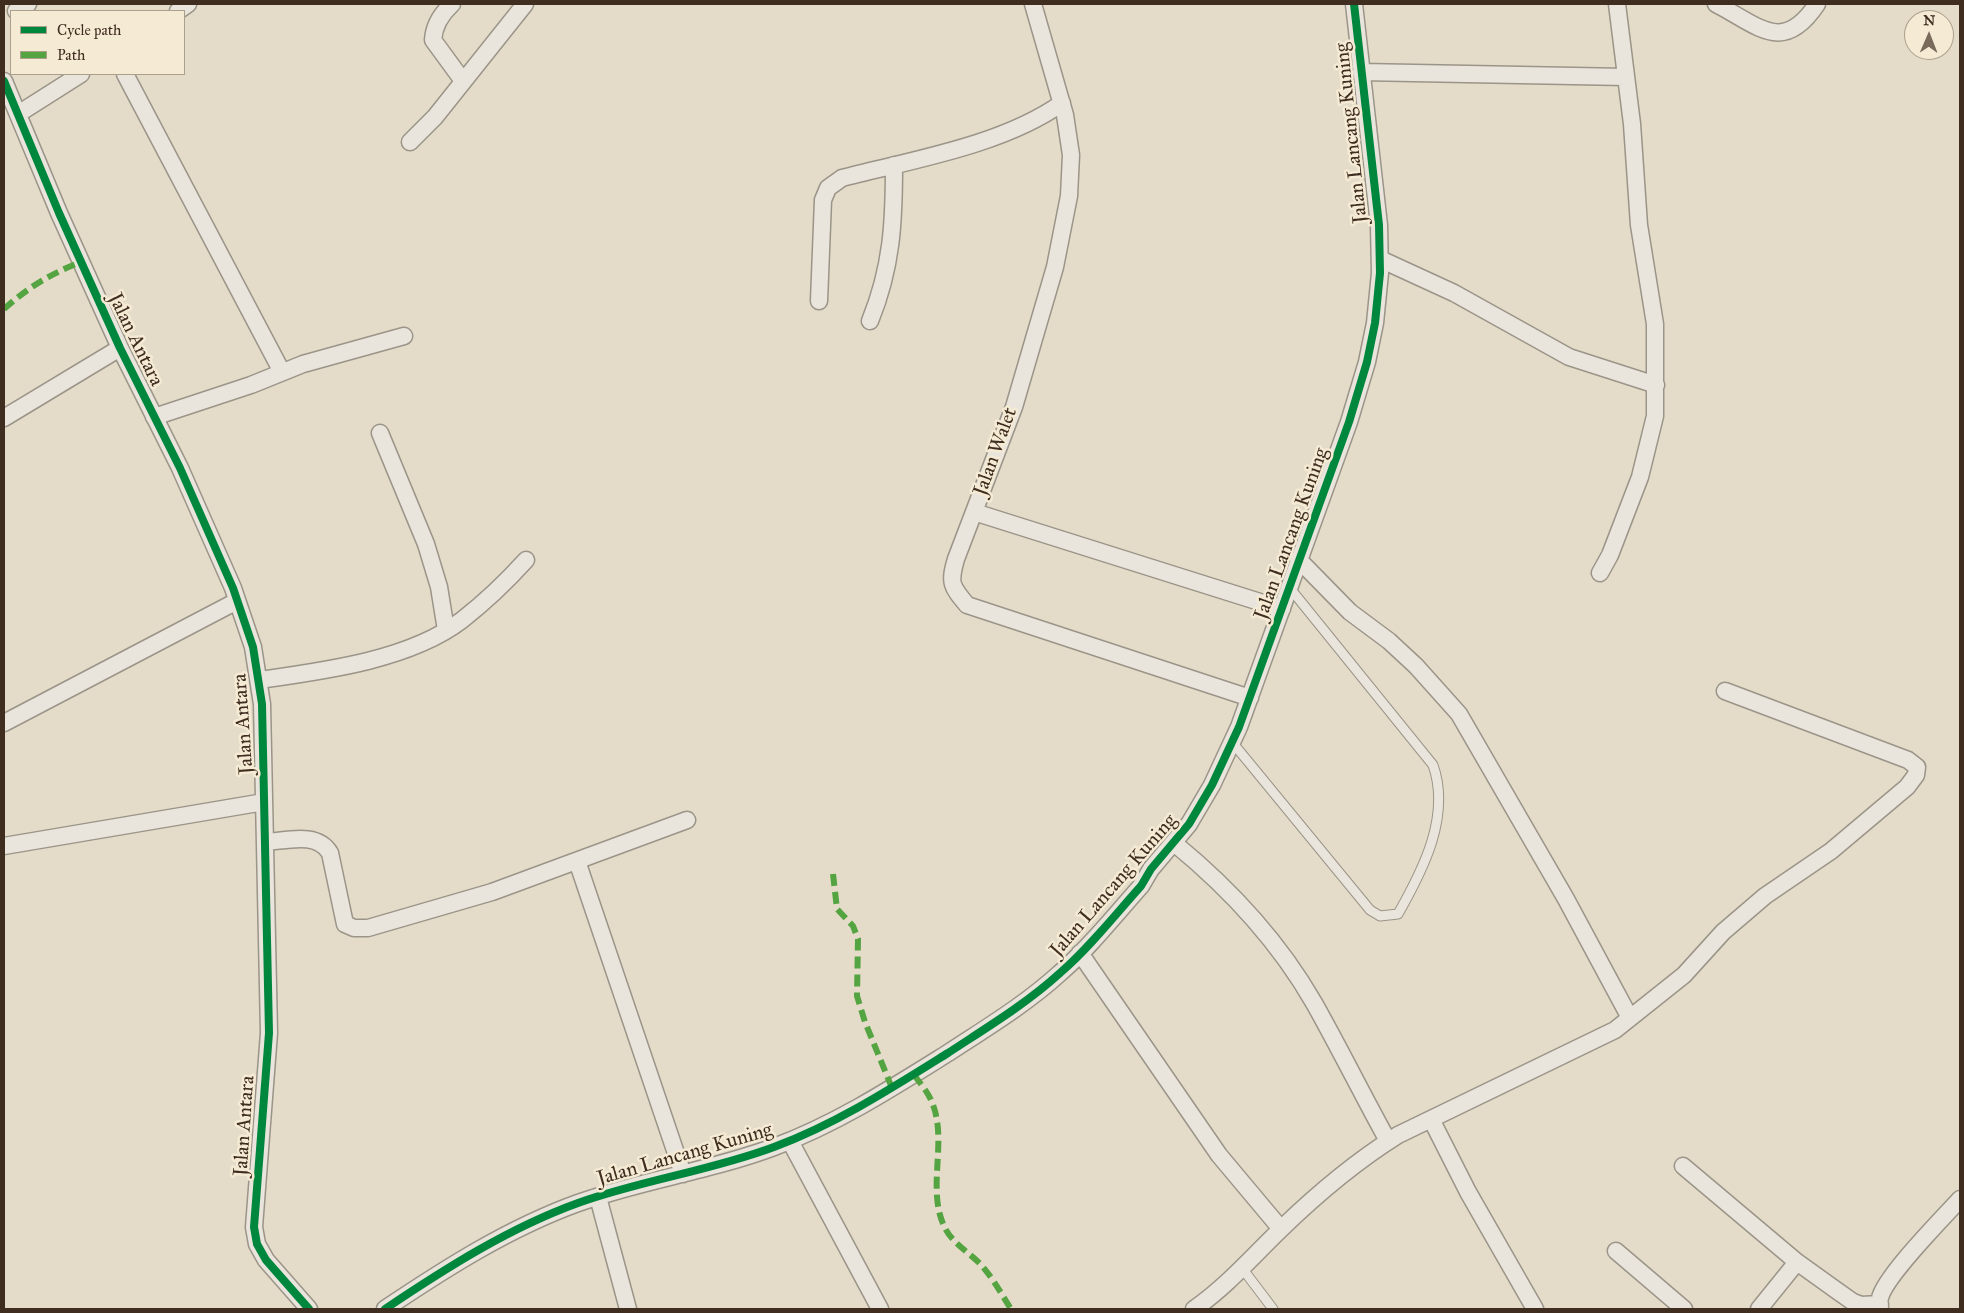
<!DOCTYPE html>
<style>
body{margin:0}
#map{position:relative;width:1964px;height:1313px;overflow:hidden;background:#e4dcc9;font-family:"IM FELL Great Primer",serif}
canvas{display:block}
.frame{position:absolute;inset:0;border:5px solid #3f2d20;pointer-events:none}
.legend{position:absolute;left:10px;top:10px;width:175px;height:65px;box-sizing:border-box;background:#f5ebd4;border:1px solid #ac9f8c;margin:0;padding:6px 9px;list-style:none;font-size:15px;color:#3f2d20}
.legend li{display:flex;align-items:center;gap:10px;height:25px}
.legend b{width:25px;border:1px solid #ac9f8c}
.north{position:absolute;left:1904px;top:10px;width:50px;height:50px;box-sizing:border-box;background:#f5ebd4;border:1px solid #ac9f8c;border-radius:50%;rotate:1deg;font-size:14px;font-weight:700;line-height:20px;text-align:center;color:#3f2d20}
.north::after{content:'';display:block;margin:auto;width:18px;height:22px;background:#796a5b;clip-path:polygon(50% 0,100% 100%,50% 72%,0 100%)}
</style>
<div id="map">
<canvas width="1964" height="1313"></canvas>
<div class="frame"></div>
<ul class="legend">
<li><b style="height:6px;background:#00873e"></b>Cycle path</li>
<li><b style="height:6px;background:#54a441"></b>Path</li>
</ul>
<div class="north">N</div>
</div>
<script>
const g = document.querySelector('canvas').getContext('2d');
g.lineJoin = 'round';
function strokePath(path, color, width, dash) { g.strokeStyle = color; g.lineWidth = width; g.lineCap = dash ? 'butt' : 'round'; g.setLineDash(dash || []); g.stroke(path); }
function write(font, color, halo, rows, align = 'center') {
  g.font = font + ' "IM FELL Great Primer",serif'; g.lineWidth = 5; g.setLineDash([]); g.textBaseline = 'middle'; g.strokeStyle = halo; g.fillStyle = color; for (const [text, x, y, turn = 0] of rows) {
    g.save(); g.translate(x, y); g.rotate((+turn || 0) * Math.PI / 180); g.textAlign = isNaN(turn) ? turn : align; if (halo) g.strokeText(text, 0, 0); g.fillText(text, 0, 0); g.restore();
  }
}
const service = new Path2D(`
 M1232,742L1370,910L1380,916L1398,914C1423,870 1451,816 1433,765L1289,587
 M1242,1268L1273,1309`);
const minor = new Path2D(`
 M452,4C441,14 434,26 433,40L463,81
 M1033,4L1065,115L1071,155L1069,196L1055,267L1014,407L956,559C949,583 951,586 967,605L1250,698
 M1716,4C1759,26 1783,55 1817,4
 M16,11L28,4
 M178,11L188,4
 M1361,72L1626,77
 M125,74L282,372
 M4,81L59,213L120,348L180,468L233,588L253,647L262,704L269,1033L254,1227L257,1244L266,1260L309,1309
 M18,114L81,74
 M410,142L435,117L525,4
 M1380,259L1454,293L1569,357L1656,385
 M819,301L823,200L828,188L842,178C912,160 1003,145 1062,103
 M870,321C892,267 894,222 894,165
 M154,417L251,385L303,364L404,336
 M4,418L120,348
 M380,433L426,544L439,587L446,630
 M974,512L1282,609
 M1298,559L1350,612L1389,641L1416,666L1459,714L1566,899L1630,1018
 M1600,573L1610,555L1640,477L1655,416V324L1639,225L1632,124L1617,4
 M259,680C323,671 410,660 462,620C485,602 507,581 526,560
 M4,723L237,601
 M265,842C286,841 317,831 330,853L345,924L354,928H368L492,892L687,820
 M1174,843C1229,888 1279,942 1314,1003C1340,1049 1363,1096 1388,1141
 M4,846L264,802
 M577,861L683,1174
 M1080,953L1219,1155L1281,1229
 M1431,1119L1468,1192L1535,1309
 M790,1141L880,1309
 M1683,1166L1797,1262L1836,1290L1853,1302L1861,1305L1880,1304
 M598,1197L628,1309
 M1616,1251L1684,1309
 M385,1309C446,1268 509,1228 578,1203C642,1180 710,1171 774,1147C836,1124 892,1088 948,1053C986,1028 1026,1004 1060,973C1090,947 1115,915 1141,886L1151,869L1189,824L1212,785L1239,727L1349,422L1367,362L1375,323L1380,273L1379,225L1354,4
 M1194,1309C1226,1287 1253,1256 1281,1229C1318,1193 1355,1162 1398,1135L1615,1030L1684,975L1723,932L1765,896L1831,851L1907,787L1916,775L1917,767L1908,760L1725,691
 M1759,1309L1797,1262
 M1880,1309C1880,1306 1879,1301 1880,1298C1885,1276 1943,1218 1960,1199`);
strokePath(service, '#9b9488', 11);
strokePath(minor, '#9b9488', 19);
strokePath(service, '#e9e5dc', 9);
strokePath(minor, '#e9e5dc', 16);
strokePath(new Path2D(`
 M4,309C27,288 52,273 81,262
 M833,874L837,909L853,926L858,939L857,996L865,1022L892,1088
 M914,1075C920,1083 927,1091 931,1100C949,1139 926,1187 944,1226C952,1244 971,1253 983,1267C994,1280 1002,1295 1011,1309`), '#54a441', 6, [12, 6]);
strokePath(new Path2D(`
 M4,81L59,213L120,348L180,468L233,588L253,647L262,704L269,1033L254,1227L257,1244L266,1260L309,1309
 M385,1309C446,1268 509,1228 578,1203C642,1180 710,1171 774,1147C836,1124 892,1088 948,1053C986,1028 1026,1004 1060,973C1090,947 1115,915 1141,886L1151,869L1189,824L1212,785L1239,727L1349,422L1367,362L1375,323L1380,273L1379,225L1354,4`), '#00873e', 8);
write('20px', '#3f2d20', '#f5ebd4', [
 ["Jalan Lancang Kuning",1352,133,-96],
 ["Jalan Antara",135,340,64],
 ["Jalan Walet",996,452,-70],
 ["Jalan Lancang Kuning",1292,534,-70],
 ["Jalan Antara",244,724,-94],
 ["Jalan Lancang Kuning",1114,886,-49],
 ["Jalan Antara",245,1126,-86],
 ["Jalan Lancang Kuning",685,1155,-16]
]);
</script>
